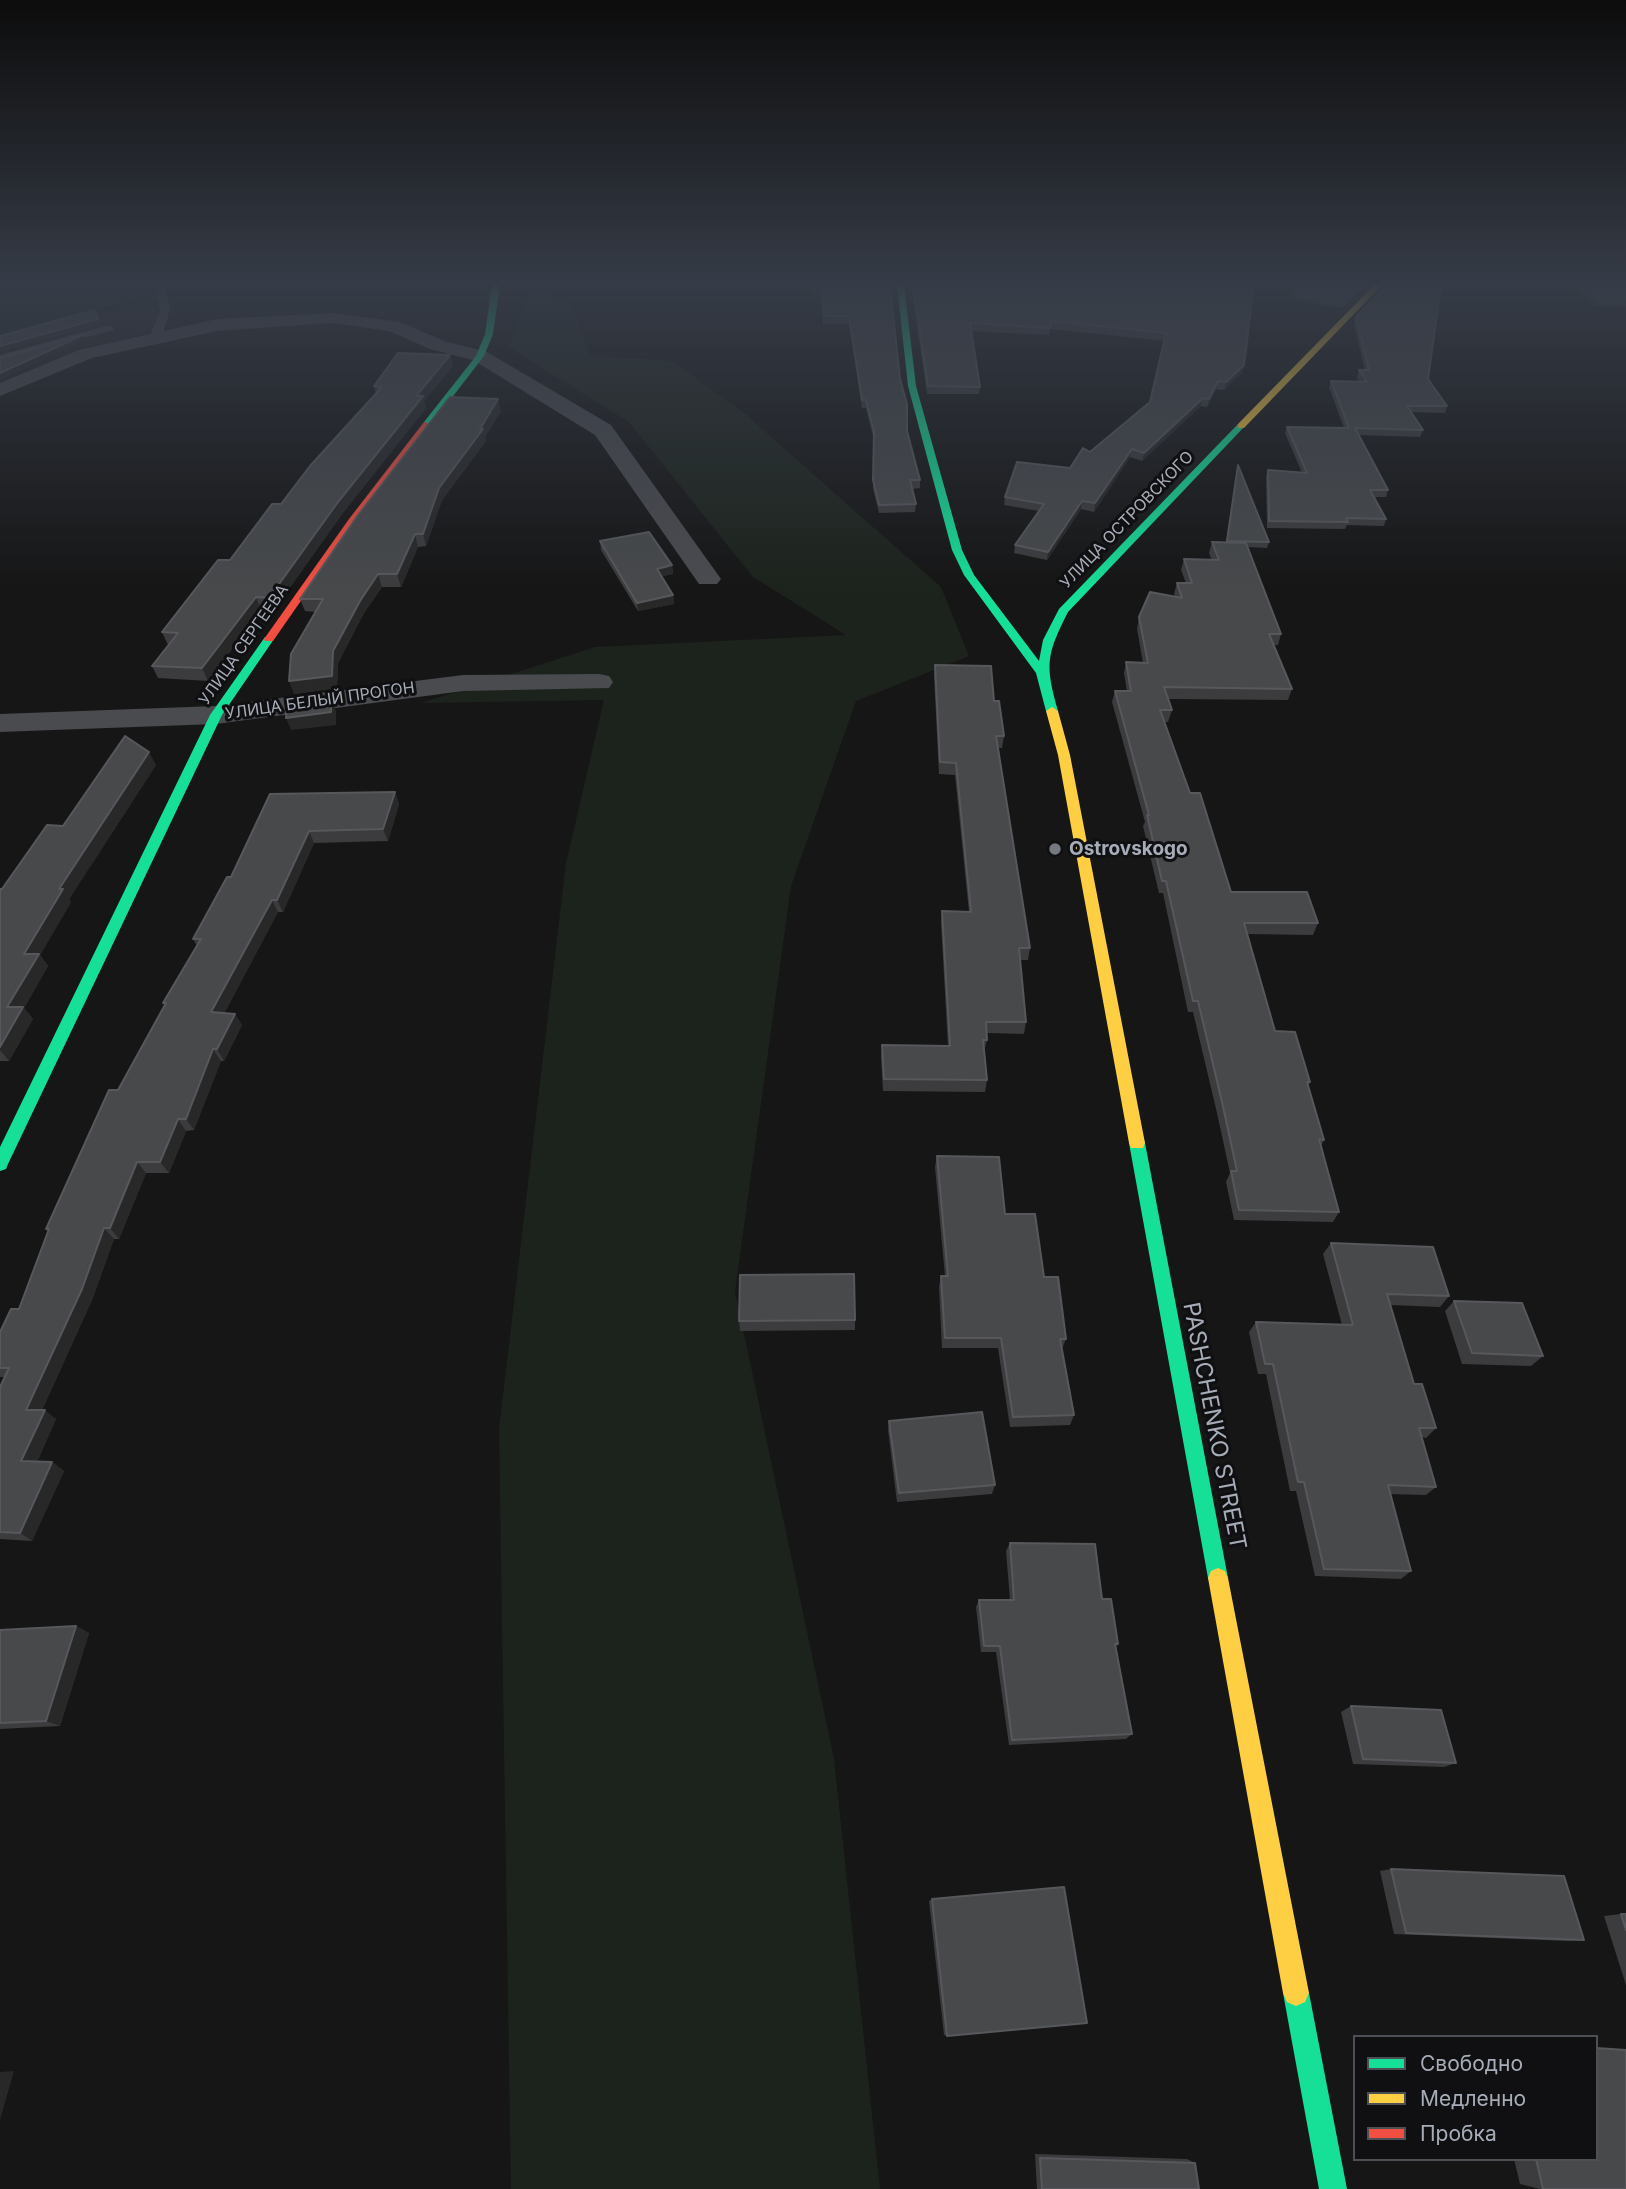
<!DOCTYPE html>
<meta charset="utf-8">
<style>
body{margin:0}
#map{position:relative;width:1626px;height:2189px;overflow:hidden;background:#161616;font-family:Inter,sans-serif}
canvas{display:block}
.legend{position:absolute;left:1353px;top:2035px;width:245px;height:126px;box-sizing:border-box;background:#101012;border:2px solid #4c4f54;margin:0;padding:9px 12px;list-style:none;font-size:21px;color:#a6adb8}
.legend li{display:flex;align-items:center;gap:14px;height:35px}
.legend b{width:35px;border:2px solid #4c4f54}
</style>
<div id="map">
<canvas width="1626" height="2189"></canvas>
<ul class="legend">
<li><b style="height:9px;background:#16e098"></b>Свободно</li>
<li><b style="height:9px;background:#ffcf43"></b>Медленно</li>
<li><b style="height:9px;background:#f24e42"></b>Пробка</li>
</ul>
</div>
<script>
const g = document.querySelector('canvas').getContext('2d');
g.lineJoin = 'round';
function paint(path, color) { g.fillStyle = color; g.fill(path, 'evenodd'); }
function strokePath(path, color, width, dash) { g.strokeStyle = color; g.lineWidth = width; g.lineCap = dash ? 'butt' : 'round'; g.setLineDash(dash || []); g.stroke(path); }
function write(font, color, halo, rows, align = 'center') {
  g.font = font + ' Inter,sans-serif'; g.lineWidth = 6; g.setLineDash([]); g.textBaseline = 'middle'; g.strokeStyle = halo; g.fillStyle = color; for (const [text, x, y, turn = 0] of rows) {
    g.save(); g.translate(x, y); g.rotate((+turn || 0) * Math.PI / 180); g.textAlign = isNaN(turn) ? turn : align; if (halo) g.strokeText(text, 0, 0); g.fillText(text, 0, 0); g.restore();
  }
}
paint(new Path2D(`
 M146,300L157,308L155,330L58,359L0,386V340Z`), '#202022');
paint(new Path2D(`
 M0,285H142L146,297L0,336Z
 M531,290L572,305L590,355L672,361L745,414L941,587L969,656L856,701L791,886L735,1291L834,1759L880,2189H511L499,1429L566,863L604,700L421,703L595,647L846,635L753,577L629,422L508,347Z`), '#1c231c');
paint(new Path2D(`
 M155,285H165L170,310L162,336L156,339L150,336L160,310Z
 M109,325L114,328L113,330L0,362V355Z`), '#4a4b4f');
paint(new Path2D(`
 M332,313L400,322L444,341L487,352L611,425L721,579L717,584H699L595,435L473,360L430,349L389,331L332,323L217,331L92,358L0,396V383L79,350L217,319Z
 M599,674L609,676L613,682L609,688L463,691L216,724L0,732V714L216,706L463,675Z`), '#4a4b4f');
paint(new Path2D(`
 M492,285H500L493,334L484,356L430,426H424V422L476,356L485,334Z
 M897,285H904L916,386L962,550L974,575L1039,661L1043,640L1059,609L1238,424L1245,426L1068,612C1046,655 1045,665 1058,711L1056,713L1052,715L1046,711L1036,673L964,575L952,550L908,386Z
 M265,637L274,639L222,715L8,1164L6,1169L0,1171V1147L210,715Z
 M1137,1136L1143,1138L1145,1143L1228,1578L1225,1585L1218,1588L1211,1585L1208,1578L1129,1143L1131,1138Z
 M1296,1980L1305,1984L1309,1993L1347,2189H1319L1283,1993L1287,1984Z`), '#16e098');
paint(new Path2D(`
 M1374,285H1382L1244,428H1238V424Z
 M1052,707L1058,711L1070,755L1145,1143L1143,1148H1131L1129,1143L1058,755L1046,711Z
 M1218,1568L1225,1571L1228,1578L1309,1993L1305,2002L1296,2006L1287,2002L1283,1993L1208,1578L1211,1571Z`), '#ffcf43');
paint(new Path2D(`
 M424,422L431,424L355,523L273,641H265L264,639L349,519Z`), '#f24e42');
paint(new Path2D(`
 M811,285H890L900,379L907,431L920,480V488L912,489L916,504L915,512L879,513L873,488L874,440L866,408H862L849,324H823L821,295H813Z
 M911,285H1254L1244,365L1242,373L1224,390L1216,389L1207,407L1201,406L1142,461L1130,457L1094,512L1081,509L1047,560L1014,553L1015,545L1039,511L1004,505L1005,497L1070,468L1090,452L1150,402L1165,341L1050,329L1049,335L971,331L980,387L979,394H927Z
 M1303,285H1366L1343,308L1294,299L1295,294Z
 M1573,285H1626V306H1599Z
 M1356,317L1428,379L1447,406L1445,413L1412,412L1423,430L1420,437L1358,435L1388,490L1386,497H1374L1386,519L1384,526L1347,525L1345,529L1267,528L1266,476L1268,470L1302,473L1285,433L1287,427L1344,428L1329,387L1331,381L1360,382L1357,377L1359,370H1365L1354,323Z
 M450,355L453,366L424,401L426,408L342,514L274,610H261L208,681L158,678L152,666L168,645L162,632L281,504L376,394L374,386Z
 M501,411L485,437L486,441L442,500L426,546L418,547L401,587H382L364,613L338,663L337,688L294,694L316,612L305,611L300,599Z
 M1238,465L1269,542L1267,548L1247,547L1281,634L1278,645H1274L1292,689L1288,700L1168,699L1172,710L1168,722H1164L1190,793L1231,892L1318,923L1313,935L1248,934L1275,1031L1310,1082L1308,1086L1324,1140L1321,1146L1339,1212L1333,1222L1234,1220L1226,1182L1230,1173L1217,1113L1193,1012H1188L1163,893H1159L1143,826L1145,822L1112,702L1115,691H1127L1124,673L1126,662L1143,663L1137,629L1139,617L1175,597L1174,594L1177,583H1186L1181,570L1184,559L1212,560L1209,553L1212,542H1226Z
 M600,541L672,565L673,574L662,576L673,595L674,604L638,611L601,550Z
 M935,665L994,701L1004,736L1002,748H998L1030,948L1028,960H1020L1026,1022L1024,1034L987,1033V1040L984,1051L987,1080L985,1092L883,1091L881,1057L882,1045L948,1046L941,923L942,911L969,912L955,775L939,774L934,676Z
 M156,765L69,899L71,902L40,955L48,966L24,1008L33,1019L9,1061H0V889H2L63,826Z
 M395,792L399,804L388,841L314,843L283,912H278L224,1013L235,1014L242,1025L224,1061H221L194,1130L186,1131L169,1173H146L119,1239H114L92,1300L42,1410L56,1419L37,1462H52L64,1471L32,1541L0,1539V1387L5,1377H0V1332L19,1309L48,1232L46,1229L118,1090L165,1005L163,1003L197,946L193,939L231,877L270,794Z
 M937,1156L1005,1214L1044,1277L1066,1339L1062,1349L1074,1415L1070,1425L1010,1427L998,1348H942L939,1287L941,1276H945L935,1167Z
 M1331,1243L1449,1296L1440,1307L1390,1305L1414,1384L1436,1428L1426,1438L1422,1437L1436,1487L1426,1495L1390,1494L1411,1571L1401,1579L1315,1576L1296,1491H1290L1266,1374H1258L1249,1332L1256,1322L1342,1325L1323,1254Z
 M1454,1301L1543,1356L1531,1366L1462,1364L1445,1311Z
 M855,1320V1330L740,1331L739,1321Z
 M889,1421L995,1485L992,1494L897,1502L888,1430Z
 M1010,1543L1102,1599L1118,1644L1115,1648L1132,1734L1126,1739L1009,1745L996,1652H981L976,1607L979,1600H1010L1006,1551Z
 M76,1626L89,1633L60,1726L0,1729V1630Z
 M1351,1706L1456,1763L1444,1767L1353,1764L1341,1712Z
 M1391,1869L1584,1940L1568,1941L1394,1934L1380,1871Z
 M932,1899L947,2036L944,2035L929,1901Z
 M1621,1914H1626V1985L1604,1916Z
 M1035,2154L1187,2159L1195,2163L1199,2189H1037Z
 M1514,2159H1596L1626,2189H1540L1520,2184Z`), '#3c3c3e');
paint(new Path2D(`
 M1362,285H1366L1343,308L1345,303Z
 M98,319L100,325L0,352V346Z
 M83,335L86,340L0,380V373Z
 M450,355L453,366L424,401L426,408L342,514L274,610L269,598L416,396Z
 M1244,365L1242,373L1224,390L1226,382Z
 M1218,381L1216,389L1207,407L1209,399Z
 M1203,398L1201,406L1142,461L1144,453Z
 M498,399L501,411L485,437L486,441L442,500L426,546L423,534L439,488L480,429Z
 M1132,449L1130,457L1094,512L1095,503Z
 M1082,501L1081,509L1047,560L1048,552Z
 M415,534L418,547L401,587L397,574Z
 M672,565L673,574L658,577L657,569Z
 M378,574L382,587L364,613L338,663L337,688L294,694L289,681L333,651L360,601Z
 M673,595L674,604L638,611L637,603Z
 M256,597L261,610L208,681L202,668Z
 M331,698L336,711V725L291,730L286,718Z
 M149,752L156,765L69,899L71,902L40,955L48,966L24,1008L33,1019L9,1061L0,1050V1047L7,1007L24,954L59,889Z
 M395,792L399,804L388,841L383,829Z
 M309,831L314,843L283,912L277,900Z
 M272,900L278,912L219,1024L211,1012Z
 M235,1014L242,1025L224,1061L217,1049Z
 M213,1049L221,1061L194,1130L186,1119Z
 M178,1119L186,1131L169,1173L160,1162Z
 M137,1162L146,1173L119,1239L110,1228Z
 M104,1228L114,1239L92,1300L38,1418L26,1410Z
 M45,1410L56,1419L34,1469L21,1461Z
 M52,1462L64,1471L32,1541L20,1533Z
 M76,1626L89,1633L60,1726L46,1721Z
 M14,2071L0,2120V2072Z`), '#282829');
const building = new Path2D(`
 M813,285H890L900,379L907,404V431L920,480H910L916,504L879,505L873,480L874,432L866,400H862L849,316H824L821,288H813Z
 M913,285H1254L1244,365L1226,382L1218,381L1209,399L1203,398L1144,453L1132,449L1095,503L1082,501L1048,552L1015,545L1044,504L1005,497L1017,462L1070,468L1083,448L1090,452L1150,402L1166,333L1050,321V328L970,323L980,387L928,386Z
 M1303,285H1362L1345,303L1295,294Z
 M1387,285H1441L1428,379L1447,406H1407L1423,430L1355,428L1388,490H1370L1386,519L1346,518L1348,522L1269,521L1268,470L1307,473L1287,427L1349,428L1331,381L1367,382L1359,370H1369L1356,317Z
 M1584,285H1626V299H1602Z
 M95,310L98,319L0,346V336Z
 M83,335L0,373V358Z
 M398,353L450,355L416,396H423L338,502L269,598L256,597L202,668L152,666L178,633L162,632L218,560H230L272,504H281L310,466L382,387L374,386Z
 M450,397L498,399L480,429H483L439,488L423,534H415L397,574H378L360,601L333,651L332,676L289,681L291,654L323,599H300L358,515Z
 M1238,465L1269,542L1227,541Z
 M649,532L672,565L657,569L673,595L637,603L600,541Z
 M1212,542L1246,543L1281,634H1269L1292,689L1164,687L1172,710H1160L1190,793H1200L1231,892H1307L1318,923H1244L1275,1031L1295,1032L1310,1082H1307L1324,1140L1319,1139L1339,1212L1239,1210L1231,1171H1237L1222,1102L1198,1001H1193L1166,881H1162L1147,815H1149L1115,691H1131L1126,662L1148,663L1139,617L1150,592L1182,598L1177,583H1192L1184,559L1219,560Z
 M935,665L991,666L994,701H999L1004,736H996L1030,948H1019L1026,1022H986L987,1040H983L987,1080L884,1079L882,1045L950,1046L942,911L971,912L956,763L940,762Z
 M331,698V712L286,718L287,704Z
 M125,736L149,752L59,889H63L24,954H39L7,1007H23L0,1047V889H2L47,825L63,826Z
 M395,792L383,829L309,831L277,900H272L211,1012L235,1014L217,1049H213L186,1119H178L160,1162H137L110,1228H104L82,1289L26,1410H45L21,1461L52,1462L20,1533L0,1532V1387L9,1368H0V1332L11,1309H19L49,1229H46L109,1090H118L166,1003H163L201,939H193L227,877H231L270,794Z
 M937,1156L999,1157L1005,1214H1035L1044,1277H1058L1066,1339H1060L1074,1415L1013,1417L1001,1338H945L941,1276H948Z
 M1331,1243L1433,1247L1449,1296L1387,1294L1414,1384H1422L1436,1428H1419L1436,1487L1388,1485L1411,1571L1324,1569L1304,1482H1298L1273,1364H1265L1256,1322L1353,1325Z
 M854,1274L855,1320L739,1321L740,1275Z
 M1454,1301L1522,1303L1543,1356L1472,1353Z
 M982,1412L995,1485L899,1493L889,1421Z
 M1010,1543L1095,1544L1102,1599H1111L1118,1644H1115L1132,1734L1012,1740L1000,1646H984L979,1600H1014Z
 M76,1626L46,1721L0,1723V1630Z
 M1351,1706L1441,1710L1456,1763L1363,1759Z
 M1391,1869L1564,1876L1584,1940L1406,1933Z
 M1064,1887L1087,2023L947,2036L932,1899Z
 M1621,1914H1626V1930Z
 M1596,2048L1626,2050V2189H1543L1536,2159H1596Z
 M1040,2158L1195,2163L1199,2189H1042Z`);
paint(building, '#47494b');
strokePath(building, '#56585c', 2);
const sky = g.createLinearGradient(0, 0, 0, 591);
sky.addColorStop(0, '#0c0c0c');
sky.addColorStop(0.48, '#363c47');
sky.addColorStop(1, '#363c4700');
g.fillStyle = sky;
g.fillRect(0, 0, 1626, 591);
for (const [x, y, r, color] of [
 [1055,849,7,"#74787f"]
]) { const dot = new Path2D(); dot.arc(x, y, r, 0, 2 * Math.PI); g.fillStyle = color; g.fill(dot); strokePath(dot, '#101012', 2.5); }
write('16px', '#a6adb8', '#101012', [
 ["УЛИЦА ОСТРОВСКОГО",1127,520,-46],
 ["УЛИЦА СЕРГЕЕВА",244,645,-55],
 ["УЛИЦА БЕЛЫЙ ПРОГОН",320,701,-8]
]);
write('bold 19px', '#a6adb8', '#101012', [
 ["Ostrovskogo",1069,849]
], 'left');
write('23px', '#a6adb8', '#101012', [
 ["PASHCHENKO STREET",1214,1426,79]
]);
</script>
